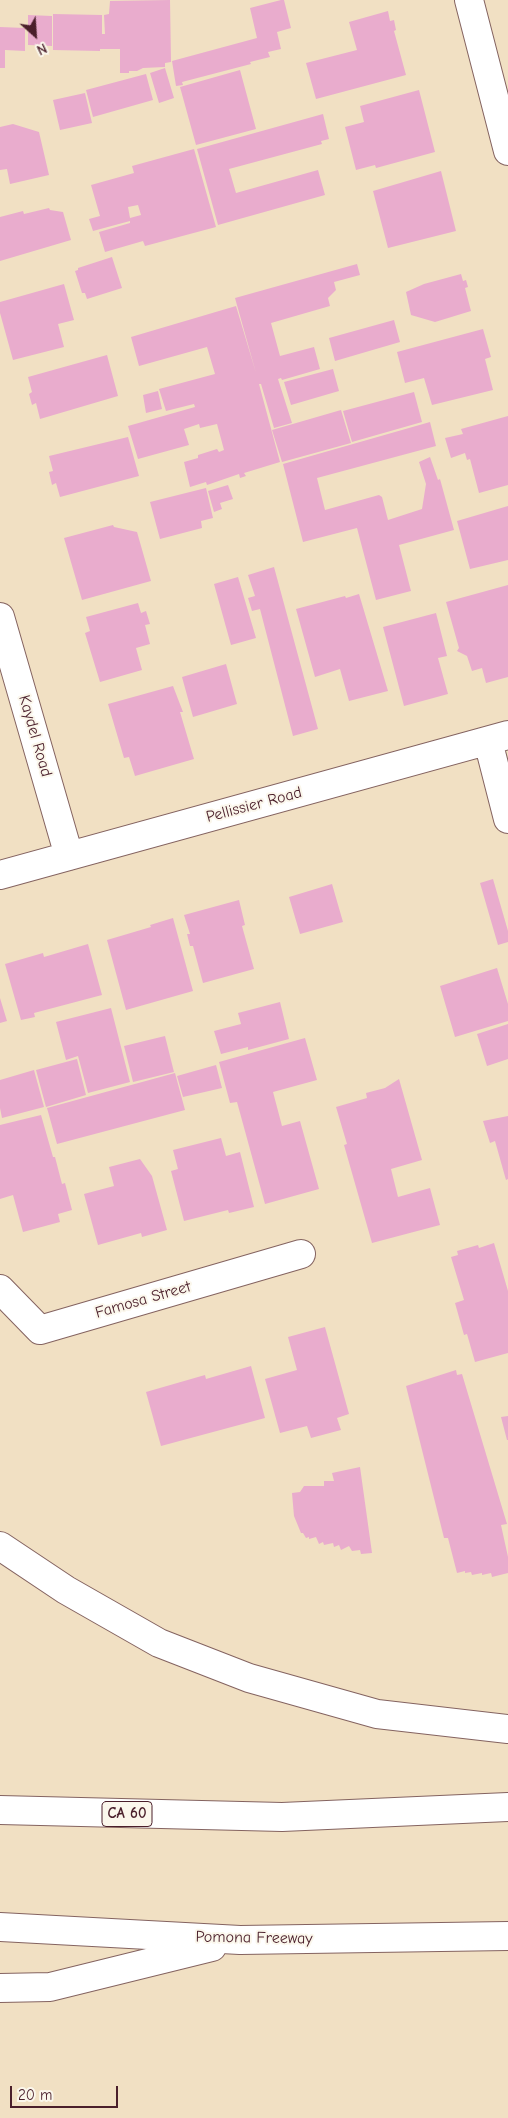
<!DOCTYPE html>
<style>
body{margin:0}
#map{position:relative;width:508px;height:2118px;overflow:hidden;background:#f1e0c3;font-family:"Comic Neue",sans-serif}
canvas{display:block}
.north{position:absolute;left:10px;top:10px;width:50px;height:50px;-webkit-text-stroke:4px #fbf7ec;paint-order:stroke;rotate:154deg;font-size:14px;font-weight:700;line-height:20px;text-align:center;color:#4a1f2b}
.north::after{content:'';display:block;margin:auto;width:18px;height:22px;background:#4a1f2b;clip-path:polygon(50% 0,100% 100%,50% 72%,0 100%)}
.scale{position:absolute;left:10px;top:2086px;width:108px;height:22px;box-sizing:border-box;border:2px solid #4a1f2b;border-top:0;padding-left:6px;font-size:15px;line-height:18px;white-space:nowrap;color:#4a1f2b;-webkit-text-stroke:4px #fbf7ec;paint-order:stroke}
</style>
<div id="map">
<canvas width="508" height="2118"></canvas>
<div class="north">N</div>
<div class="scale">20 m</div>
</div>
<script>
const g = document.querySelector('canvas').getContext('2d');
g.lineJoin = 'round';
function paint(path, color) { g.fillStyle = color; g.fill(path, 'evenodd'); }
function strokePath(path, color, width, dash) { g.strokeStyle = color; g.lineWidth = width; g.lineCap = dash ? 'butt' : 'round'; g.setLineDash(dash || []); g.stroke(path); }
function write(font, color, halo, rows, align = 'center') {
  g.font = font + ' "Comic Neue",sans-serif'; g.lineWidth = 4; g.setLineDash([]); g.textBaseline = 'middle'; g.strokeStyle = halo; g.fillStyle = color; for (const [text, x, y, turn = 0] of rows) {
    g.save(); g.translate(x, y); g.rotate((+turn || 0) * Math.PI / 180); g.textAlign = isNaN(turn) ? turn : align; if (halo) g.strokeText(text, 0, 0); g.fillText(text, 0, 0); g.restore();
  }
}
paint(new Path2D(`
 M170,0L171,62L165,63V67L143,68L137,71H129V73H120V49H100V51L53,50V14L102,15V34H105L104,15L109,14L110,1Z
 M281,0H284L291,28L277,32L281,49L268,52L270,57L250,62L251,64L182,82L183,85L176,86L172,61L257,38L250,8Z
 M388,11L390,21L394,20L396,30L394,31L406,75L316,99L306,63L357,50L349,22Z
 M28,15L52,16V46L28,45Z
 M0,27L25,28V51L5,50V68H0Z
 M165,68L174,98L159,103L150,73Z
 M240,70L256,129L196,145L180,87Z
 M146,74L153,100L93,117L86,90Z
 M419,90L435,152L376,168L375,165L356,170L345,127L364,122L360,106Z
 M85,93L92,123L60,130L53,100Z
 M323,114L329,139L321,141L322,144L229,169L236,193L318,170L325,195L218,225L197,149Z
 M13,124L39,132L49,175L10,184L7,169L0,170V127Z
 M194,149L216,227L145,246L143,241L105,252L99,232L130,223V221L93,231L89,219L100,216L91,185L134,173L132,166ZM138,205L141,215L130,218L128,207Z
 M441,171L456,231L388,248L373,191Z
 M49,208L50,210L63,212L71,240L0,261V217L23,211L24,214Z
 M112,257L122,288L87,299L85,293H82L75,271L78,270V268Z
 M357,264L360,275L334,282L336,290L328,298L330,306L271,323L280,356L314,347L320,369L282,380L281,378L278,379L292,423L274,428L261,384H259L280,462L244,473L246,476L240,478L239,474L207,485L206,482L190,487L184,462L198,458V455L217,449L219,452L224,450L217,424L200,428L199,424L184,429L189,445L138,459L128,426L195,407L194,404L166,411L159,389L215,374L207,347L139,366L131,337L236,306L256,373L235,298Z
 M461,274L463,281L466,280L468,287L465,288L471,311L435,322L411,315L406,292L424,284Z
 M64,284L74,320L58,324L64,347L13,360L0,313V302Z
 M394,320L400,342L335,361L329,338Z
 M483,329L491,357L485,359L493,390L432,405L424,378L405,383L397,352Z
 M107,355L118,396L40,419L36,403L32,405L29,394L32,392L28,377Z
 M333,369L339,391L291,405L284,382Z
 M158,391L162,409L146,413L143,395Z
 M414,392L422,422L352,442L343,411Z
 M341,410L351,443L282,462L272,430Z
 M508,416V485L479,493L470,459L467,460L465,453L451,458L445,438L463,434L461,429Z
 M430,422L436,446L317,478L325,510L379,495L382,497L388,520L422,509L426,484L419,462L430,457L438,480L440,479L454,530L399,545L411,591L376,600L357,528L303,542L283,464Z
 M128,437L139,476L60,497L56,483L52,485L49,472L53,471L49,456Z
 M228,485L233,499L220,503L222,509L214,512L208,491Z
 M206,488L213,518L201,521L202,528L160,539L150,502Z
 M508,506V560L470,569L457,521Z
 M113,525L114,527L137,532L151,581L82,600L64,538Z
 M274,567L318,729L293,736L260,609L252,611L248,598L255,596L248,575Z
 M238,577L256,638L231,645L214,584Z
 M508,585V677L486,683L482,668L472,671L467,656L457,651L459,648L446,602Z
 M359,594L388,691L349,701L340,669L315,677L296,609L345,596L346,598Z
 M138,603L141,613L146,611L150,624L145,625L150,644L136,648L142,670L100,682L85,633L90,631L86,617Z
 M436,613L447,656L438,658L448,694L404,706L383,627Z
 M226,664L237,704L193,717L182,677Z
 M173,686L183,712H180L194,759L135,776L129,757L124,758L108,704Z
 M493,879L508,931V942L498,945L480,883Z
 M332,884L343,922L300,934L289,897Z
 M239,900L245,925L242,926L254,969L203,983L193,946H190L187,934H190L184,915Z
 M173,918L193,991L126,1010L107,940L151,927L150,925Z
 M88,944L102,995L34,1013L35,1017L21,1020L5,964L43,953L44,957Z
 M497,968L508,1004V1021L455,1037L440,986Z
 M0,998L7,1021L0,1023Z
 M280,1002L289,1039L248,1050V1047L221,1054L214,1031L241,1024L238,1013Z
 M111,1008L130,1082L88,1093L78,1056L66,1060L56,1022Z
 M508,1024V1059L487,1066L477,1034Z
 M165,1036L174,1072L133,1082L124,1046Z
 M305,1038L317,1080L273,1092L282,1126L300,1121L319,1189L265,1204L237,1102L230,1103L219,1062Z
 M77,1059L86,1095L46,1107L36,1070Z
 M216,1065L222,1088L183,1097L177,1076Z
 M34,1070L44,1107L2,1118L0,1108V1080Z
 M175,1073L185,1110L57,1144L47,1108Z
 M399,1079L422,1160L391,1169L398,1197L430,1188L440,1225L372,1243L344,1145L347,1144L336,1107L367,1098L366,1093L385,1088Z
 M41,1115L53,1157H55L62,1184L65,1183L72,1210L58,1214L60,1222L23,1232L13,1195L0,1199V1125Z
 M508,1116V1179L506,1180L495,1141L490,1143L483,1121Z
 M221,1138L226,1156L240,1152L254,1207L229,1213L228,1210L184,1221L171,1171L178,1169L173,1150Z
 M140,1159L152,1176L167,1230L142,1237L141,1233L98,1245L84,1194L114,1186L109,1167Z
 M494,1243L508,1291V1353L475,1362L467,1334L464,1335L455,1303L464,1300L451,1257L458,1255L457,1251L478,1245L479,1248Z
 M325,1327L349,1414L337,1418L341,1430L311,1438L307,1426L280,1433L265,1379L297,1370L288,1337Z
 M251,1366L265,1418L161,1446L146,1392L205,1375L206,1379Z
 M456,1370L457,1375L462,1374L507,1524L501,1525L508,1557V1573L492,1577L491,1573L482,1575V1573L472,1575L471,1572L465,1573V1571L457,1573L448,1538H444L406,1386Z
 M508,1416V1440H507L501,1417Z
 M360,1467L372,1553L361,1554L360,1550L352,1551L349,1546L341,1550L339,1545L334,1547L333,1543L324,1545L323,1542L319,1544L316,1537L309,1539V1537L306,1538L303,1533H301L294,1516L292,1493L300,1492L304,1486H324V1481H334L332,1473Z`), '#e9accd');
const street = new Path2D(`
 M469,0L508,151
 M0,617L69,856
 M488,741L508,819
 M0,875L508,735
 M0,1289L40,1330L301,1254`);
const highway = new Path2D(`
 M0,1546L66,1590L159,1643L249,1678L377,1714L508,1729
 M0,1810L282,1817L508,1807
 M0,1927L240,1940L508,1936
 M0,1988L50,1987L212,1947`);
strokePath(street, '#846360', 30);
strokePath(highway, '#846360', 30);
strokePath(street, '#fff', 28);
strokePath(highway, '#fff', 28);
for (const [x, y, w] of [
 [127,1814,50]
]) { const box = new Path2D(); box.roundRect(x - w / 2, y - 12.5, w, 25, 4); g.fillStyle = '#fbf7ec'; g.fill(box); strokePath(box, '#4a1f2b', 1); }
write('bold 15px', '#4a1f2b', null, [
 ["CA 60",127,1814]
]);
write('16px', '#4a1f2b', '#fbf7ec', [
 ["Kaydel Road",35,736,74],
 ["Pellissier Road",254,805,-15],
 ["Famosa Street",143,1300,-16],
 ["Pomona Freeway",254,1938,1]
]);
</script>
